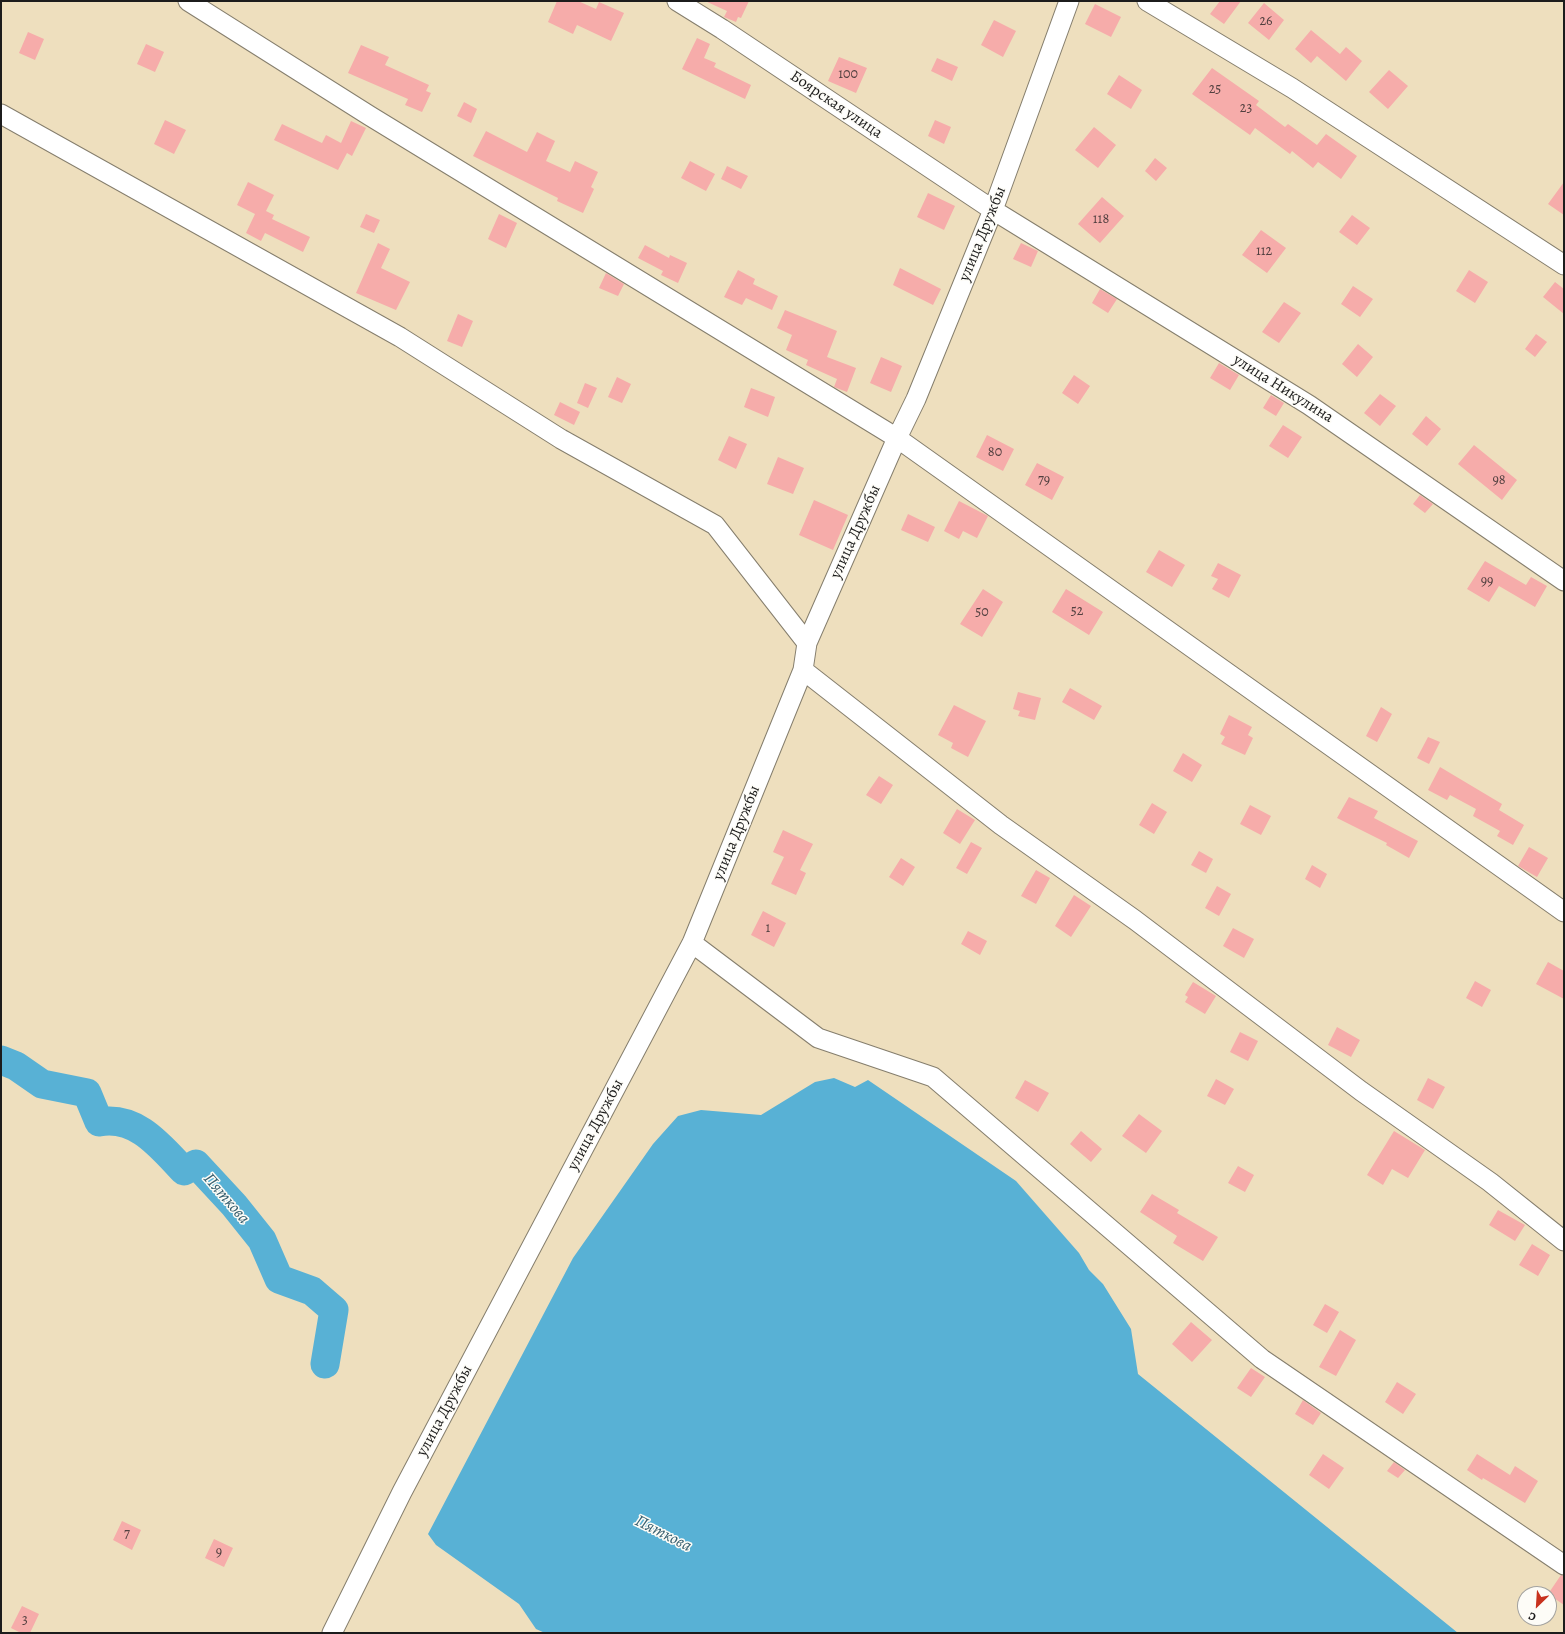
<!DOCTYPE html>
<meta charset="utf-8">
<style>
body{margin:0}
#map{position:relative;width:1565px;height:1634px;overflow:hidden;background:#eedfbe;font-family:Alegreya,serif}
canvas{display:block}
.frame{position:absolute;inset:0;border:2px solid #1c1c1c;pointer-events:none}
.north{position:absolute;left:1517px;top:1586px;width:40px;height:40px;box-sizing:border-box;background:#fdfcf7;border:1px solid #a3a29f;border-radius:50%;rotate:205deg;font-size:11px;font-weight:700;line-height:16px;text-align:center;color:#1c1c1c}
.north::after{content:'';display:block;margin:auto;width:14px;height:18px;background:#c8321e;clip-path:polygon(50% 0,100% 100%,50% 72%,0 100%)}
</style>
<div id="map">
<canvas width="1565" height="1634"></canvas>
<div class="frame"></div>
<div class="north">С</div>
</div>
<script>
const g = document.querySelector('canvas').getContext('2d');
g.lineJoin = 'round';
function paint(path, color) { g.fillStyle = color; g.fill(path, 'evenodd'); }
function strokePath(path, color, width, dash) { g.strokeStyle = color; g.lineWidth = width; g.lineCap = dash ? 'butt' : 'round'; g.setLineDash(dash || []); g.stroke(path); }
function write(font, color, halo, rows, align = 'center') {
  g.font = font + ' Alegreya,serif'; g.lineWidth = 3; g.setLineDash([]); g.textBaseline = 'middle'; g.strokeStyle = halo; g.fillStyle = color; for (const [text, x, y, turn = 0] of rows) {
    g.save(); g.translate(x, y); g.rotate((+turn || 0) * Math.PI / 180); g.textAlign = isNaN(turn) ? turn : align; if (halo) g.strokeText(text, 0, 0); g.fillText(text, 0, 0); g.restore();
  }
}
paint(new Path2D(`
 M834,1078L855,1087L868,1080L1016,1181L1079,1253L1089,1270L1103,1284L1131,1329L1138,1374L1458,1633H545L536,1629L519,1604L436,1545L428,1534L573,1258L653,1144L678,1116L701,1110L761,1115L815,1082Z`), '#58b1d5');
strokePath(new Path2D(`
 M1,1060L16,1066L42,1084L87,1093L99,1122C137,1115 161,1147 184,1171L196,1164L234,1205L262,1240L279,1279L312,1291L334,1310L325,1364`), '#58b1d5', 29);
paint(new Path2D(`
 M557,1H578L596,9L599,2L624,13L611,41L577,25L573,34L548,22Z
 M705,1H749L741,18L738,17L736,22L724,17L727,11Z
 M1220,1H1241L1224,24L1210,14Z
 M1264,3L1284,20L1269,40L1248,23Z
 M1095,4L1121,17L1111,37L1085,24Z
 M994,20L1016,31L1003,57L981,45Z
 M1311,30L1340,54L1346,47L1362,61L1346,81L1317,56L1311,63L1295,49Z
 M28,32L44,39L35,60L19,53Z
 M697,38L710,44L704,58L716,63L714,67L751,85L745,99L682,69Z
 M146,44L164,52L155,72L137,64Z
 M361,45L389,57L385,65L429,85L426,91L431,93L422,112L405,105L408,99L348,73Z
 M839,57L867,68L856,93L828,81Z
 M937,58L958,67L952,81L931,71Z
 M1212,68L1259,101L1256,105L1285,127L1288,124L1317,145L1326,134L1357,156L1341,179L1318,162L1313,168L1292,151L1290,154L1255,128L1250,135L1192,94Z
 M1389,70L1408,86L1388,109L1369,92Z
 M1119,75L1142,90L1131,109L1107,94Z
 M464,102L477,109L471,123L457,116Z
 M165,120L186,130L174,154L154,144Z
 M935,120L951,127L944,144L928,136Z
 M351,121L366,128L352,156L347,153L338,170L274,140L282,124L322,143L326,135L341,143Z
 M1094,127L1116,145L1098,168L1075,150Z
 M486,131L527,152L537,132L555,141L546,161L570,172L575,161L598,172L591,187L594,189L583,213L557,201L558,198L473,156Z
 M1155,158L1167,168L1156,181L1145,171Z
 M690,161L715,174L706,191L681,178Z
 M727,166L748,176L741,189L721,179Z
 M248,182L274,195L266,211L274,215L272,219L310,237L303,252L265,233L261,241L246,233L255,214L237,205Z
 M1564,182V215L1548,204Z
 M928,193L955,206L944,230L917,217Z
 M1102,197L1124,216L1100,243L1078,224Z
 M366,214L380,220L374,233L360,227Z
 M499,214L517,223L506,248L488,239Z
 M1352,215L1370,228L1357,245L1339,232Z
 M1261,230L1286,248L1267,273L1242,255Z
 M378,243L390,249L381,268L410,282L396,310L356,293Z
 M1021,243L1038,251L1031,267L1013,259Z
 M645,245L669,258L670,255L687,263L678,283L661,275L663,271L638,258Z
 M900,268L941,289L933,305L893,285Z
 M738,270L755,279L753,284L778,296L772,310L746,298L742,305L724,297Z
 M1469,270L1488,282L1475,303L1456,291Z
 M606,273L624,284L618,296L599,288Z
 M1555,282L1564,289V314L1543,297Z
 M1353,286L1373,299L1360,317L1341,304Z
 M1100,289L1117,299L1108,313L1092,303Z
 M1284,302L1301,313L1279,343L1262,332Z
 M785,310L837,331L827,357L856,368L847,392L834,387L837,379L806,365L808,360L786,350L792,335L777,328Z
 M458,314L473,321L462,347L447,341Z
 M1536,334L1547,342L1535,357L1525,349Z
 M1358,344L1373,357L1357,377L1342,364Z
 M881,357L902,366L891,392L870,383Z
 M1219,363L1239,375L1230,390L1210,378Z
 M1074,375L1090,386L1078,404L1062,393Z
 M617,377L631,384L622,403L608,397Z
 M585,383L597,388L588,408L577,403Z
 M751,388L775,397L768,417L744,407Z
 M1380,394L1396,406L1380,426L1364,413Z
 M1271,395L1284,403L1276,416L1263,408Z
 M560,402L580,412L574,425L554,415Z
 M1426,416L1441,429L1427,446L1412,434Z
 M1283,425L1302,437L1288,458L1269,446Z
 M987,435L1014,449L1003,471L976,457Z
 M729,436L747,444L736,469L718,460Z
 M1474,445L1517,480L1502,500L1458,464Z
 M778,457L804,468L793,494L767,484Z
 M1037,463L1064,477L1052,500L1025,485Z
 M1420,495L1433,504L1425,513L1413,504Z
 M814,500L848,515L833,550L799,535Z
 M959,501L988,516L977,538L963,531L959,539L944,531Z
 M908,514L935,527L928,542L901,530Z
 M1159,550L1185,565L1172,587L1146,572Z
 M1485,561L1526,585L1531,577L1547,586L1535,607L1499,586L1489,602L1467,589Z
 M1218,563L1241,575L1229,598L1212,589L1218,579L1211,576Z
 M983,589L1003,602L982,637L960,624Z
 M1066,589L1103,612L1089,635L1052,612Z
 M1070,688L1102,706L1094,720L1062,702Z
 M1018,692L1041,698L1035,720L1018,716L1020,711L1013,709Z
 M954,705L986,721L968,757L951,748L953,743L938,735Z
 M1381,707L1392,714L1377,742L1366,736Z
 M1229,715L1252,727L1248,735L1253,738L1245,755L1221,744L1225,737L1220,734Z
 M1428,737L1440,742L1429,764L1417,758Z
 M1183,753L1202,765L1192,782L1173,771Z
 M1440,767L1502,804L1499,810L1524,825L1513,845L1497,836L1500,831L1473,816L1476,809L1450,795L1447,800L1428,790Z
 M879,776L893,785L881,804L866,795Z
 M1349,797L1378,811L1374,818L1418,841L1409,858L1386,845L1387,843L1337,818Z
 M1152,803L1167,812L1154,834L1139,825Z
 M1250,805L1271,816L1261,835L1240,824Z
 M957,809L975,820L960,844L943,833Z
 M783,830L813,844L800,870L806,873L796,895L771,884L784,857L773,852Z
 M971,842L982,848L967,874L956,868Z
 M1529,847L1548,858L1537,877L1518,866Z
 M1199,851L1213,859L1206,873L1191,865Z
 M901,858L915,867L903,886L889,877Z
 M1312,865L1327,874L1320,888L1305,879Z
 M1036,870L1050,878L1036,904L1021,896Z
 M1217,886L1231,894L1219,916L1205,908Z
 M1074,895L1091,906L1071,937L1055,926Z
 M763,911L786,923L774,947L751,935Z
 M1233,928L1254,939L1244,958L1223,946Z
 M968,931L987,941L980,955L961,944Z
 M1548,962L1564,971V999L1536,984Z
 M1475,981L1491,990L1482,1007L1466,998Z
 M1193,982L1216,996L1205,1014L1185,1002L1188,997L1185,995Z
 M1337,1027L1360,1040L1351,1057L1328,1045Z
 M1240,1032L1258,1041L1248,1061L1230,1052Z
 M1428,1078L1445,1087L1433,1109L1417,1100Z
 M1216,1079L1234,1089L1225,1105L1207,1096Z
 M1025,1080L1049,1093L1038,1112L1015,1098Z
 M1139,1114L1162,1131L1146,1153L1122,1136Z
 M1081,1131L1102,1149L1091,1162L1070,1144Z
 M1394,1131L1425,1150L1408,1178L1392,1169L1383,1185L1367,1175Z
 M1238,1166L1254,1175L1245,1192L1228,1183Z
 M1152,1194L1179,1210L1177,1213L1218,1237L1203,1261L1173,1243L1177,1236L1140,1212Z
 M1498,1210L1525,1225L1515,1241L1489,1225Z
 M1532,1244L1550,1255L1538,1276L1519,1265Z
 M1325,1304L1339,1312L1327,1333L1313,1325Z
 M1191,1322L1212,1340L1192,1362L1172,1344Z
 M1340,1330L1356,1340L1336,1376L1319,1367Z
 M1251,1368L1265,1377L1251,1397L1237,1388Z
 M1397,1382L1416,1394L1403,1414L1385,1402Z
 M1303,1400L1321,1413L1313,1425L1295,1414Z
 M1323,1454L1344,1468L1329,1489L1309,1475Z
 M1477,1454L1510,1475L1515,1466L1538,1481L1525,1503L1483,1478L1482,1480L1467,1470Z
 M1394,1462L1405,1470L1398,1478L1387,1471Z
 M122,1521L141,1530L132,1550L113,1540Z
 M214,1539L233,1548L224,1567L205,1558Z
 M1561,1575L1564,1576V1605L1548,1594Z
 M22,1606L39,1614L30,1633H21L11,1628Z`), '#f6acaa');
const minor = new Path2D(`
 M188,1L370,116L897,438L1564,912
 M677,1L722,29L993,210L1309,405L1564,581
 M1147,1L1292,88L1564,265
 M1,114L400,337L561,439L715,525L807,643L803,670L1001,825L1135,920L1361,1091L1490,1182L1564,1241
 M692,943L818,1038L933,1077L1262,1359L1564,1565
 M332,1633L402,1492L692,943L803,670L807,643L897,438L916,399L993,210L1069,1`);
strokePath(minor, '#857e6d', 21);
strokePath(minor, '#fff', 19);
write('14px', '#524040', null, [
 ["26",1266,22],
 ["100",848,75],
 ["25",1215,90],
 ["23",1246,109],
 ["118",1101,220],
 ["112",1264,252],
 ["80",995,453],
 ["79",1044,481],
 ["98",1499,481],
 ["99",1487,582],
 ["52",1077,612],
 ["50",982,613],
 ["1",768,929],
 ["7",127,1535],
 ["9",219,1553],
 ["3",25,1621]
]);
write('16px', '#1c1c1c', '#fdfcf7', [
 ["Боярская улица",836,105,34],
 ["улица Дружбы",983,234,-68],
 ["улица Никулина",1283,389,32],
 ["улица Дружбы",856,532,-66],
 ["улица Дружбы",737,833,-68],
 ["улица Дружбы",596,1125,-62],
 ["улица Дружбы",445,1411,-62]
]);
write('italic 17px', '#375f6f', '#fdfcf7', [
 ["Пяткова",226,1199,49],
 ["Пяткова",663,1534,27]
]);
</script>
